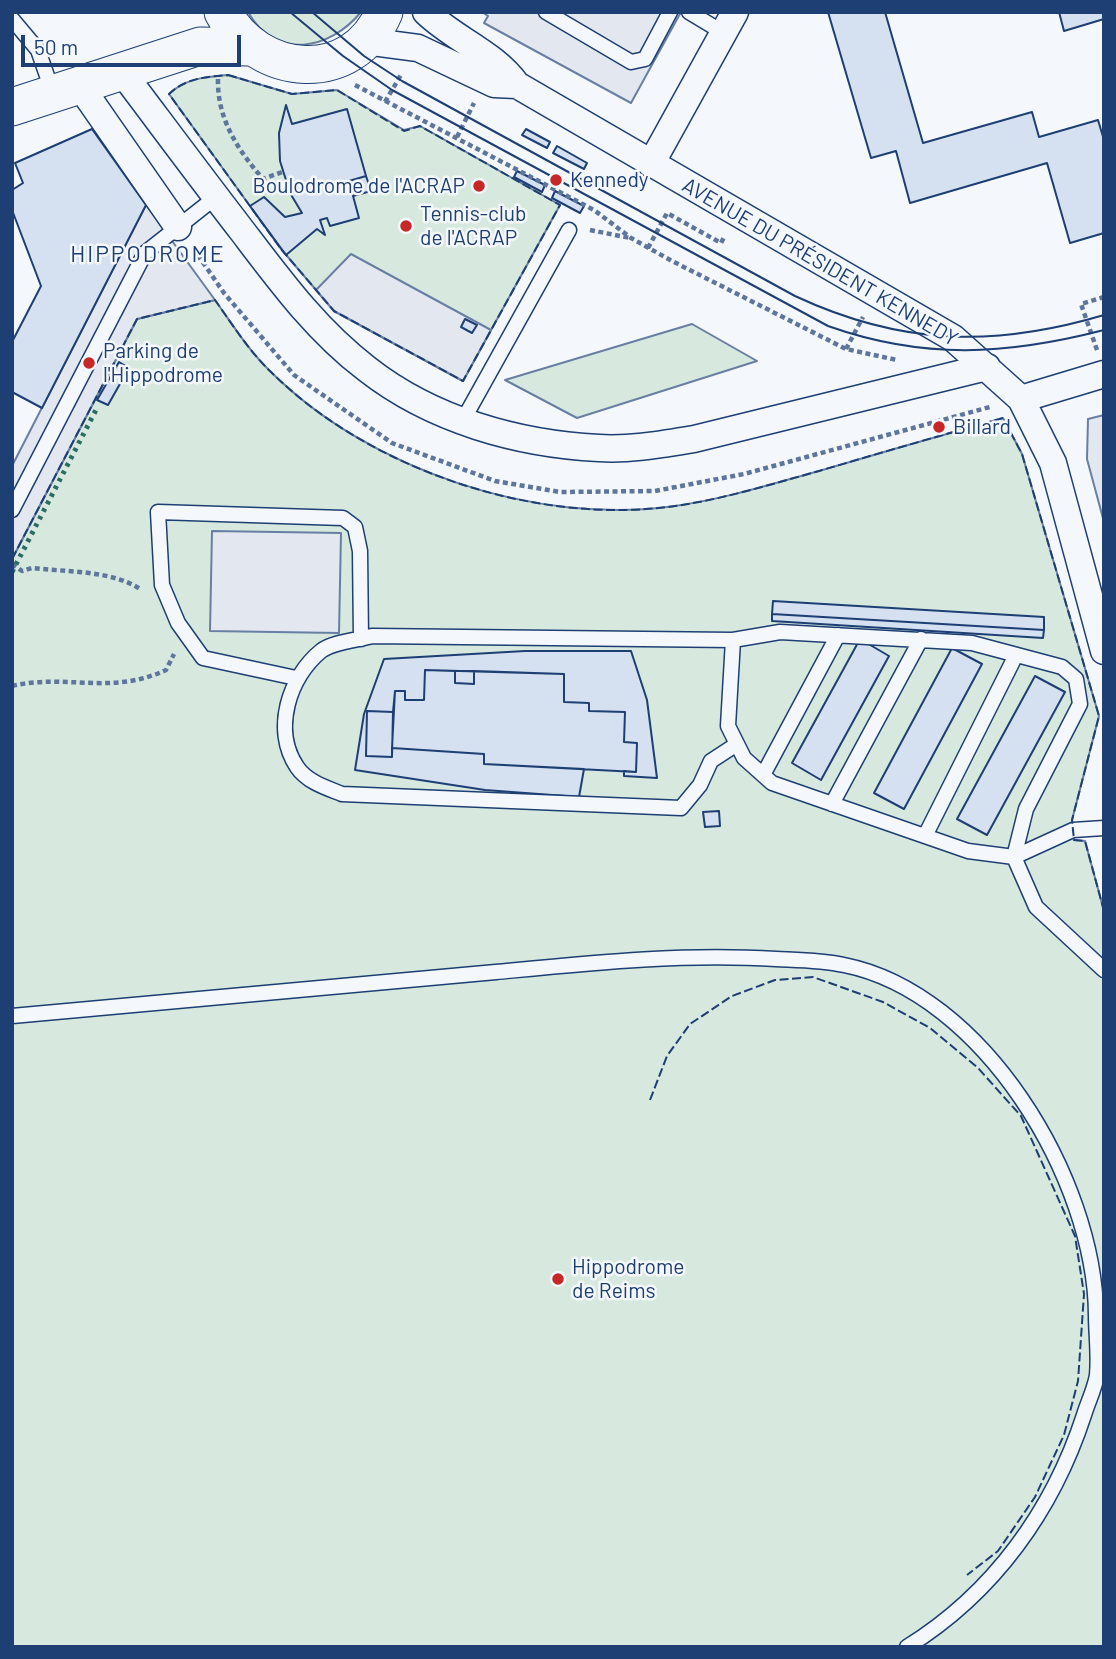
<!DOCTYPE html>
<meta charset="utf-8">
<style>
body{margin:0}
#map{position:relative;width:1116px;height:1659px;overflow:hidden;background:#f4f7fb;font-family:Barlow,sans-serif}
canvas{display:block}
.frame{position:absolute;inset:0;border:14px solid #1d3f73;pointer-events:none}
.scale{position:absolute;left:21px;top:35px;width:220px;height:32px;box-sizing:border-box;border:4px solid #1d3f73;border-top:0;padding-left:9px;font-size:21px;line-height:24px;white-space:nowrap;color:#1d3f73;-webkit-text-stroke:5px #f4f7fb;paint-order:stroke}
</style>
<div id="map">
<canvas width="1116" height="1659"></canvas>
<div class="frame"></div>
<div class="scale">50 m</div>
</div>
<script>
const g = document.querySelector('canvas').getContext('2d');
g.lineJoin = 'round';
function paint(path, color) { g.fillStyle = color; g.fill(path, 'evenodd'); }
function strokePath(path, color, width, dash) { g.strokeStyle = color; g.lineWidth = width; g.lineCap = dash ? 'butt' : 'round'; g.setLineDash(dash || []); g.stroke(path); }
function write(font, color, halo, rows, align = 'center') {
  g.font = font + ' Barlow,sans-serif'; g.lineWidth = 5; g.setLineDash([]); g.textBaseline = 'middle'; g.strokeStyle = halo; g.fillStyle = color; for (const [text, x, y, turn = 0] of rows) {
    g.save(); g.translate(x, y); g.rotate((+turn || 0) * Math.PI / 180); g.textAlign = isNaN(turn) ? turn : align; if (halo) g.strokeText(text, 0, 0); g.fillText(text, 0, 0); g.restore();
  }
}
const green = new Path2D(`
 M248,12H361C330,50 276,61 248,12Z
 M228,75L292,94L337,90L404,130L420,126L560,205L463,381L334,311L281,249L169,94C186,78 206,77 228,75Z
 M215,300C232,324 249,351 270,371C369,470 537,526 675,506C724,499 772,484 819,471C880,453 942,435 1003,418L1022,454L1099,716L1072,820L1074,840L1085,841L1104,911V1647H12V559L137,319Z
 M692,324L757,361L577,418L505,380Z`);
paint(green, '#d7e8df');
strokePath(green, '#687fa3', 2);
const parking = new Path2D(`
 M482,12H681L631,103L484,23L488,16Z
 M146,205L215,300L137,319L12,559V466Z
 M351,254L491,330L463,381L334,311L316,290Z
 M1104,415V522L1087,459L1088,419Z
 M212,531L341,533L339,633L210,631Z`);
paint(parking, '#e3e8f0');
strokePath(parking, '#687fa3', 2);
const building = new Path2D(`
 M828,12H885L923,143L1032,112L1039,137L1098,120L1104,140V233L1070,243L1047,163L910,203L896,151L871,158Z
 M1059,12H1104V19L1064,31Z
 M286,105L292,124L347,109L366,176L349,181L359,218L330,226L327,218L320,220L325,235L317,229L286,255L250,206L264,197L285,217L302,213L290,193L280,161L279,133Z
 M92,129L146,205L42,408L12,392V342L41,286L12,210V190L23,183L15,163Z
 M526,129L550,142L547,148L522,135Z
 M557,146L587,163L584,169L553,153Z
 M517,171L545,185L542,192L514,177Z
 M366,176L371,191L353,196L349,181Z
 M555,191L584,206L580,213L552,198Z
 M465,319L477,325L472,333L461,327Z
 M119,362L129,368L108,405L97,400Z
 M773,601L1044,617V630L772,614Z
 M772,614L1044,630L1043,638L772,621Z
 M860,639L889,656L821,780L792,763Z
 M952,648L982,664L904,809L874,793Z
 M525,651H631L647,700L657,778L624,776V771L636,772L637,743L624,742L625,712L589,711V703L564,702V674L425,670L424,700H405V691H395L393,712L367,711L366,756L392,757V748L484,754V764L584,769L579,797L485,790L355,770L364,714L384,659Z
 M425,670L455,671V683L474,684V671L564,674V702L589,703V711L625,712L624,742L637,743L636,772L484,764V754L392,748L395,691H405V700H424Z
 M455,671H474V684L455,683Z
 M1035,676L1065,692L987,835L957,819Z
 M367,711L393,712L392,757L366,756Z
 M719,811L720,826L705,827L703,812Z`);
paint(building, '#d5e0f0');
strokePath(building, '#1d3f73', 2);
const lane = new Path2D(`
 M546,12L631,62L645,59L670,12
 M689,12L724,33
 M12,19L38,50L53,93
 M462,422L569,230
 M12,510L145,253L216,197
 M733,640L780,632L972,643L1062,667L1076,679L1080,704L1026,809L1014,857L1036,907L1104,970
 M296,678L203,658L178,623L162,585L158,512L343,518L355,527L360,551L361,639
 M737,744L711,761L700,785L681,808L342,794C327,788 307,782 297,767C272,730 289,677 321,651C332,642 358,640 372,636L733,640L728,726L744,758L772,783L968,851L1014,857L1073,830L1104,828
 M763,775L838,635
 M832,804L921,639
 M925,836L1016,655
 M12,1016C173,1001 335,987 496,972C589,963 682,953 776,959C798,960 822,960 844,965C984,993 1095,1180 1096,1315C1096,1334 1099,1355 1097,1375C1095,1388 1088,1402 1084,1415C1053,1510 994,1593 907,1647`);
const street = new Path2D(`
 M426,12C455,40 493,52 517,85
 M365,41L418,48L494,84L517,85L953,338L1021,399L1053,463L1104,651
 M122,72C162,125 202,179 243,232C281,282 317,331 367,369C432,420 518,444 599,448C630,450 663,444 694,439L987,367
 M80,86L178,227
 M651,164L735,12
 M1021,399L1104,374`);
const secondary = new Path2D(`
 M223,12C258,78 353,86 384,12
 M12,107L200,46L249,47`);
strokePath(lane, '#1d3f73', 17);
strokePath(street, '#1d3f73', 29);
strokePath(secondary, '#1d3f73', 39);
strokePath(new Path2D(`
 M218,79C217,119 238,150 263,179L282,172
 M355,85L594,210L631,238L672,261L846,349L897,360
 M385,102L402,73
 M457,137L474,103
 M590,230L630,238
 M193,248L224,293L294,375L392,443L495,481L560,492L655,491L744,474L990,407
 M648,248L667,213L721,243L724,237
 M846,349L863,317
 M1097,350L1081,304L1104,297
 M12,564L22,571L32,568C66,572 111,570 140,589
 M12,686C66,673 110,696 166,670L174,654`), '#5e769c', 4.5, [5, 3.5]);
strokePath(lane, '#f4f7fb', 14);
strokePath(street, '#f4f7fb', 26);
strokePath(secondary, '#f4f7fb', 37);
strokePath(new Path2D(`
 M290,12L343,56L392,90L828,326C924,360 1007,355 1104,330
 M312,12L364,56L402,81L795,296C900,345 993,348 1104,315`), '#1d3f73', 2);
strokePath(new Path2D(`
 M12,572L98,406`), '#2c6c60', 5, [3.5, 5]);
strokePath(new Path2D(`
 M228,75L292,94L337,90L404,131L420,126L560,205L463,381L334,311L281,249L169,94C186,78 205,77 228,75Z
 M12,559L137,319L215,300C232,324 249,351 270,371C369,470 537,526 675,506C724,499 772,484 819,471C880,453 942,435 1003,418L1022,454L1099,716L1072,820L1074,840L1085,841L1104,911
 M650,1100L667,1056L690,1024L732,996L775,980L813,977L883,1002L930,1028L978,1068L1021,1116L1075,1236L1084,1294L1078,1381L1064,1435L1035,1497L998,1551L967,1575`), '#1d3f73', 2, [9, 3.5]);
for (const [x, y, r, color] of [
 [556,180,7,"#c62828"],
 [479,186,7,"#c62828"],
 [406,226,7,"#c62828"],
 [89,363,7,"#c62828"],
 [939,427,7,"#c62828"],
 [558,1279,7,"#c62828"]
]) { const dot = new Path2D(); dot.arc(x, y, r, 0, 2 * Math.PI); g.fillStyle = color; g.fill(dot); strokePath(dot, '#f4f7fb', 2.5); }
write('21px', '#1d3f73', '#f4f7fb', [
 ["Kennedy",570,180],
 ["Boulodrome de l'ACRAP",465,186,"right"],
 ["Tennis-club",420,214],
 ["de l'ACRAP",420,238],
 ["Parking de",103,351],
 ["l'Hippodrome",103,375],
 ["Billard",953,427],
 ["Hippodrome",572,1267],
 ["de Reims",572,1291]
], 'left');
write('21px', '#1d3f73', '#f4f7fb', [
 ["AVENUE DU PRÉSIDENT KENNEDY",820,262,30]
]);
g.letterSpacing = '2px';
write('23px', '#1d3f73', '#f4f7fb', [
 ["HIPPODROME",148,254]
]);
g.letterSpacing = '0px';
</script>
